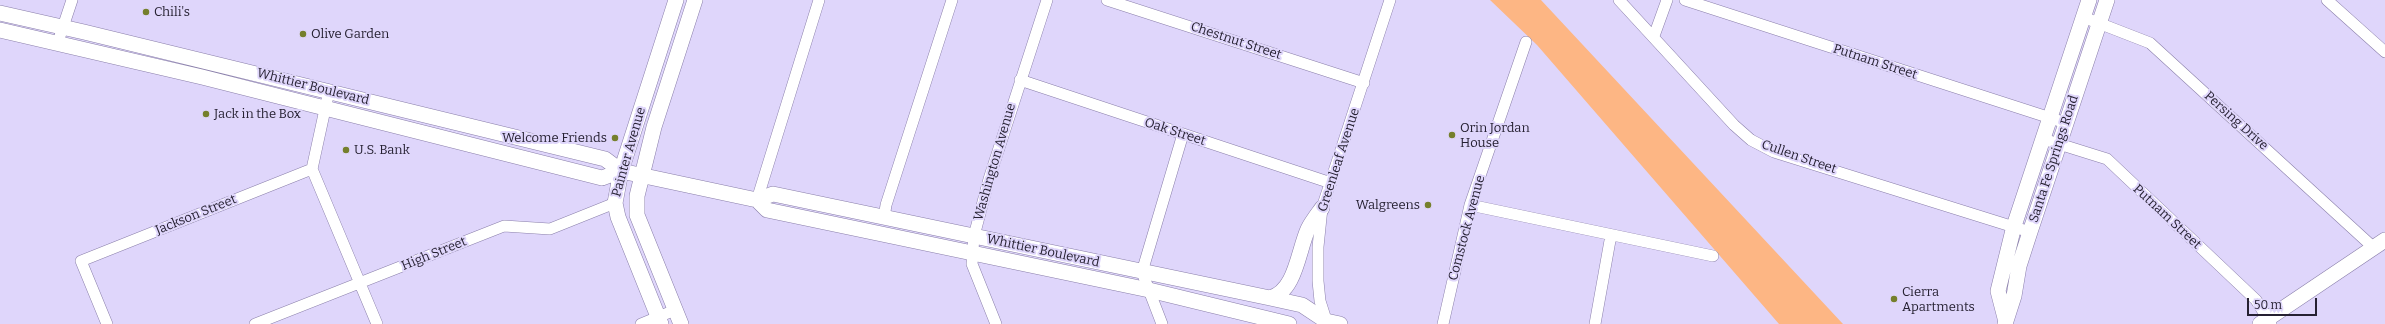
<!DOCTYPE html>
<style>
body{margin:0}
#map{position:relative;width:2385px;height:324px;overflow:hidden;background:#dfd6fb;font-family:Bitter,serif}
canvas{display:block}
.scale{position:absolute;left:2247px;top:298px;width:70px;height:18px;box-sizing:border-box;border:2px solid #262132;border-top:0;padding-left:5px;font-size:12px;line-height:14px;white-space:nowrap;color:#262132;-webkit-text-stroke:3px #dfd6fb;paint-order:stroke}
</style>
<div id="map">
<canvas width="2385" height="324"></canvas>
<div class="scale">50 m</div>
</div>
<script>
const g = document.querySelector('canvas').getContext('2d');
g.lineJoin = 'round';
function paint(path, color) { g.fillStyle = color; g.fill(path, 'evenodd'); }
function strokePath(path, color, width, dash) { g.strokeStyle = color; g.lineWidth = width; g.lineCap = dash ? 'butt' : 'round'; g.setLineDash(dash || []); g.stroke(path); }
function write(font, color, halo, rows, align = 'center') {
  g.font = font + ' Bitter,serif'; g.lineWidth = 4; g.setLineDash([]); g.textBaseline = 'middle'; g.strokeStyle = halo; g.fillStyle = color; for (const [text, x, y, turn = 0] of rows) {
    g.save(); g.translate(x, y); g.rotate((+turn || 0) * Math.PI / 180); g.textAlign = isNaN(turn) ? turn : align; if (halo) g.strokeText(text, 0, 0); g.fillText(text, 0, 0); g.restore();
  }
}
paint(new Path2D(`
 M1490,0H1541L1843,324H1779L1537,45Z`), '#fdb684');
const minor = new Path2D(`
 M1107,0L1364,83
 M1619,0L1734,125L1751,140L1774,152L2030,232
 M1685,0L2066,123
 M2327,0L2385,52
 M2083,17L2150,43L2374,248
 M1654,36L1667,0
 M58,42L72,0
 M1020,80L1331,183
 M329,91L312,169L377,324
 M2043,139L2107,159L2256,300L2271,324
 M757,200L819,0
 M1470,205L1713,256
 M884,218L886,205L952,0
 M1327,323L1320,301L1318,281V247L1322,208L1390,0
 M107,324L81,261L312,169
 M255,324L504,226L550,229L615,203
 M641,324L675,310
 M996,324L972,264L974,236L989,179L1047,0
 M1162,324L1142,272L1183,134
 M1443,324L1470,205L1526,42
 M1595,324L1611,235`);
const major = new Path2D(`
 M0,13L84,32L605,159L621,171L757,200L773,194L1270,298L1302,305L1326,321L1340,324
 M0,30L202,77L602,178L621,171
 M757,200L767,210L1149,290L1289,324
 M1270,298C1296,291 1298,251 1308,229C1312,221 1317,215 1322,208
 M2005,318L1998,291L2014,226L2089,0
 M661,324L618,217L615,203L621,171L676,0
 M681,324L637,215V196L654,127L695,0
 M2005,324L2014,296L2019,266L2030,232L2107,0
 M2260,324L2385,240`);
strokePath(minor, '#8a7faa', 12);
strokePath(major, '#8a7faa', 16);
strokePath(minor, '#fff', 11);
strokePath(major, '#fff', 15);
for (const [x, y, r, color] of [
 [146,12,4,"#757f2c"],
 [303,34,4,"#757f2c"],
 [206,114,4,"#757f2c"],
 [1452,135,4,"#757f2c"],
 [615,138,4,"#757f2c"],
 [346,150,4,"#757f2c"],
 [1428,205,4,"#757f2c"],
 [1894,299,4,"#757f2c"]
]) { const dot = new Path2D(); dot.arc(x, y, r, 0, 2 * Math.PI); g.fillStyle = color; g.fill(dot); strokePath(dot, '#dfd6fb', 1.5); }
write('13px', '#262132', '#dfd6fb', [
 ["Chili's",154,12],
 ["Olive Garden",311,34],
 ["Jack in the Box",214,114],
 ["Orin Jordan",1460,128],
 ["House",1460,143],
 ["Welcome Friends",607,138,"right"],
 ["U.S. Bank",354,150],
 ["Walgreens",1420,205,"right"],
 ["Cierra",1902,292],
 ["Apartments",1902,307]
], 'left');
write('13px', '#262132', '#dfd6fb', [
 ["Chestnut Street",1236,41,18],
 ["Putnam Street",1875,62,18],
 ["Whittier Boulevard",313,87,14],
 ["Persing Drive",2236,121,42],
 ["Oak Street",1175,132,18],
 ["Painter Avenue",629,152,-74],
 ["Cullen Street",1799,157,19],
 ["Santa Fe Springs Road",2054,159,-72],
 ["Greenleaf Avenue",1339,160,-72],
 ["Washington Avenue",995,162,-74],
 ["Jackson Street",196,215,-22],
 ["Putnam Street",2167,217,43],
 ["Comstock Avenue",1467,228,-75],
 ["Whittier Boulevard",1043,251,12],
 ["High Street",434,254,-22]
]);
</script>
